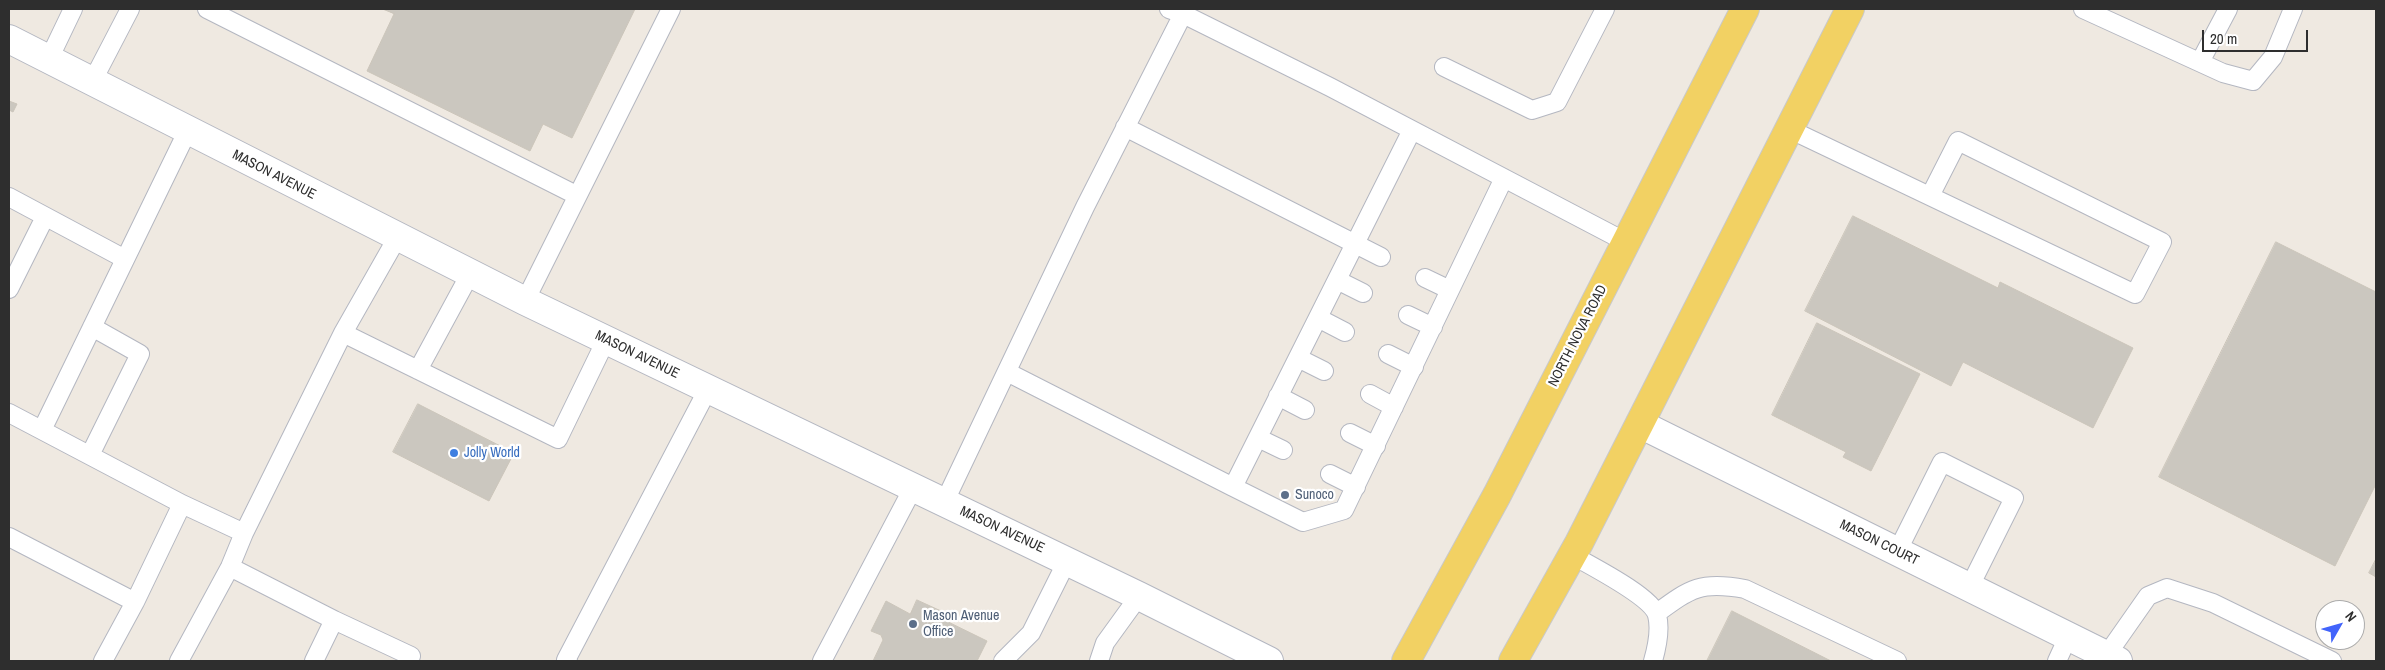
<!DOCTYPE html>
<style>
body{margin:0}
#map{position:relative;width:2385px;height:670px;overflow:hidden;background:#efe9e1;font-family:"Archivo Narrow",sans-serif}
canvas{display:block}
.frame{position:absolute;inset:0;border:10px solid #2e2e2e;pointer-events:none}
.north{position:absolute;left:2315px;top:600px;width:50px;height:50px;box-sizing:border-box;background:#fff;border:1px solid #ababab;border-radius:50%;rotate:52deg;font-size:14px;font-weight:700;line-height:20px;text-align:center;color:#2e2e2e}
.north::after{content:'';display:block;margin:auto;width:18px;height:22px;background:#4264fb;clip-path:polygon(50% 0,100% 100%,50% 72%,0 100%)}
.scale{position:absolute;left:2202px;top:30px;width:106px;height:22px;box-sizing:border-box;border:2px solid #2e2e2e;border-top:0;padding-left:6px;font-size:15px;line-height:18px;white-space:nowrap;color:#2e2e2e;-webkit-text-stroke:4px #fff;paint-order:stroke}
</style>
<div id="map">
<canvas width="2385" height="670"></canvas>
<div class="frame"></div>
<div class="north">N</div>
<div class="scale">20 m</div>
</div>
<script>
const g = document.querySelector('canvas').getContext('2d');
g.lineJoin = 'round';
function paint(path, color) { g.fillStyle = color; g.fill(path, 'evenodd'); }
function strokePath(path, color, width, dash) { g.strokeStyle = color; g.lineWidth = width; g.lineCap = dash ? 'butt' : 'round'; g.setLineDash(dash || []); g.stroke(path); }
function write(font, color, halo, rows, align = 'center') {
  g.font = font + ' "Archivo Narrow",sans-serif'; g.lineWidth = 4.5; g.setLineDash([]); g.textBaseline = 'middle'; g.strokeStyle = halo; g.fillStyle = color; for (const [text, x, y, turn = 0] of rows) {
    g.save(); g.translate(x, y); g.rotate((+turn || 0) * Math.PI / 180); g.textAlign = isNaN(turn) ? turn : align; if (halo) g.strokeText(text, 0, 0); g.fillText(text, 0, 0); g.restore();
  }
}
const building = new Path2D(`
 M383,9H635L572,138L543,124L530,151L367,71L394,14Z
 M9,101L17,104L13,112L9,110Z
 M1853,216L1998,288L2000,282L2133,348L2093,428L1963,362L1951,386L1805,311Z
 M2276,242L2376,292V484L2335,566L2159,477Z
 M1817,323L1920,374L1871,471L1843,457L1846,452L1772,415Z
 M418,404L514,453L489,501L393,452Z
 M2376,559V577L2369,573Z
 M917,600L941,611L938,617L987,641L977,661H873L883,640L881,635L871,631L886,601L910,614Z
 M1732,611L1831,661H1707Z`);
paint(building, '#cbc7bf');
strokePath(building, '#cbc5ba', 1);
const lane = new Path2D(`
 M207,9L576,195
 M2083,9L2223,73L2253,81L2273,57L2293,9
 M1183,14L1330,87L1626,242
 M49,59L73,9
 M2200,62L2228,9
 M1444,67L1532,110L1557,102L1605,9
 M92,82L130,9
 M1125,127L1381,257
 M1789,129L2135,294L2162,242L1958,141L1930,196
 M9,197L125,259
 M1425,278L1450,290
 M1337,280L1363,293
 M9,289L45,217
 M525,301L671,9
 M1408,315L1433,327
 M1318,318L1345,332
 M343,333L558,439L606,340
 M1388,354L1414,367
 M1298,358L1324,371
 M418,370L470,274
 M1007,372L1233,487L1412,130
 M1370,394L1394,407
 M1278,396L1305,410
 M9,413L182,504
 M42,430L188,130
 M1350,433L1376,446
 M1258,438L1283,450
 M90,455L140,354L92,327
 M1330,474L1356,487
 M1233,487L1303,522L1344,510L1504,178
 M944,503L1085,207L1183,14L1169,9
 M9,537L135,602L103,661
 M1897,552L1942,462L2014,498L1969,588
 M1572,555C1591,566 1651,596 1657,615C1661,630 1657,647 1653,661
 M230,567L334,620L314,661
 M135,602L182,504L244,533
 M1657,613C1691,588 1701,581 1745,589L1897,661
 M334,620L411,656L409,661
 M2106,656L2148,596L2167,588L2213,603L2332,661
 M179,661L230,567L244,533L343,333L397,238
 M568,661L566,660L708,389
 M822,661L913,488
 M1003,661L1031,633L1067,561
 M1099,661L1105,643L1139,596
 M2057,661L2068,637`);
const street = new Path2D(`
 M1640,424L2118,661`);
const secondary = new Path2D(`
 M9,39L525,301L1139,596L1269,661`);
const primary = new Path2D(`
 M1406,661L1497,495L1745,9
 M1513,661L1579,543L1850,9`);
strokePath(lane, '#b4b7c1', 20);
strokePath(street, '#b4b7c1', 30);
strokePath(secondary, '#b4b7c1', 30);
strokePath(primary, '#c9c9c9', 30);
strokePath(lane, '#fff', 18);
strokePath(street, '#fff', 28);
strokePath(secondary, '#fff', 28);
strokePath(primary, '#f2d163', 28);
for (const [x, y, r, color] of [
 [454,453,5,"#3f7fe0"],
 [1285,495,5,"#5c6f8a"],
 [913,624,5,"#5c6f8a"]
]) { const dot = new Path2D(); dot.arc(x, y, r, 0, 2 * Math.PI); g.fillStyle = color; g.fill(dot); strokePath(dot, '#fff', 2); }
write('14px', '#2e2e2e', '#fff', [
 ["MASON AVENUE",274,175,27],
 ["NORTH NOVA ROAD",1578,336,-63],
 ["MASON AVENUE",637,355,26],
 ["MASON AVENUE",1002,530,25],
 ["MASON COURT",1879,543,26]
]);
write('14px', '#366cbe', '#fff', [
 ["Jolly World",464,453]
], 'left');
write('14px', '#4e5e75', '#fff', [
 ["Sunoco",1295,495],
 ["Mason Avenue",923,616],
 ["Office",923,632]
], 'left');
</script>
